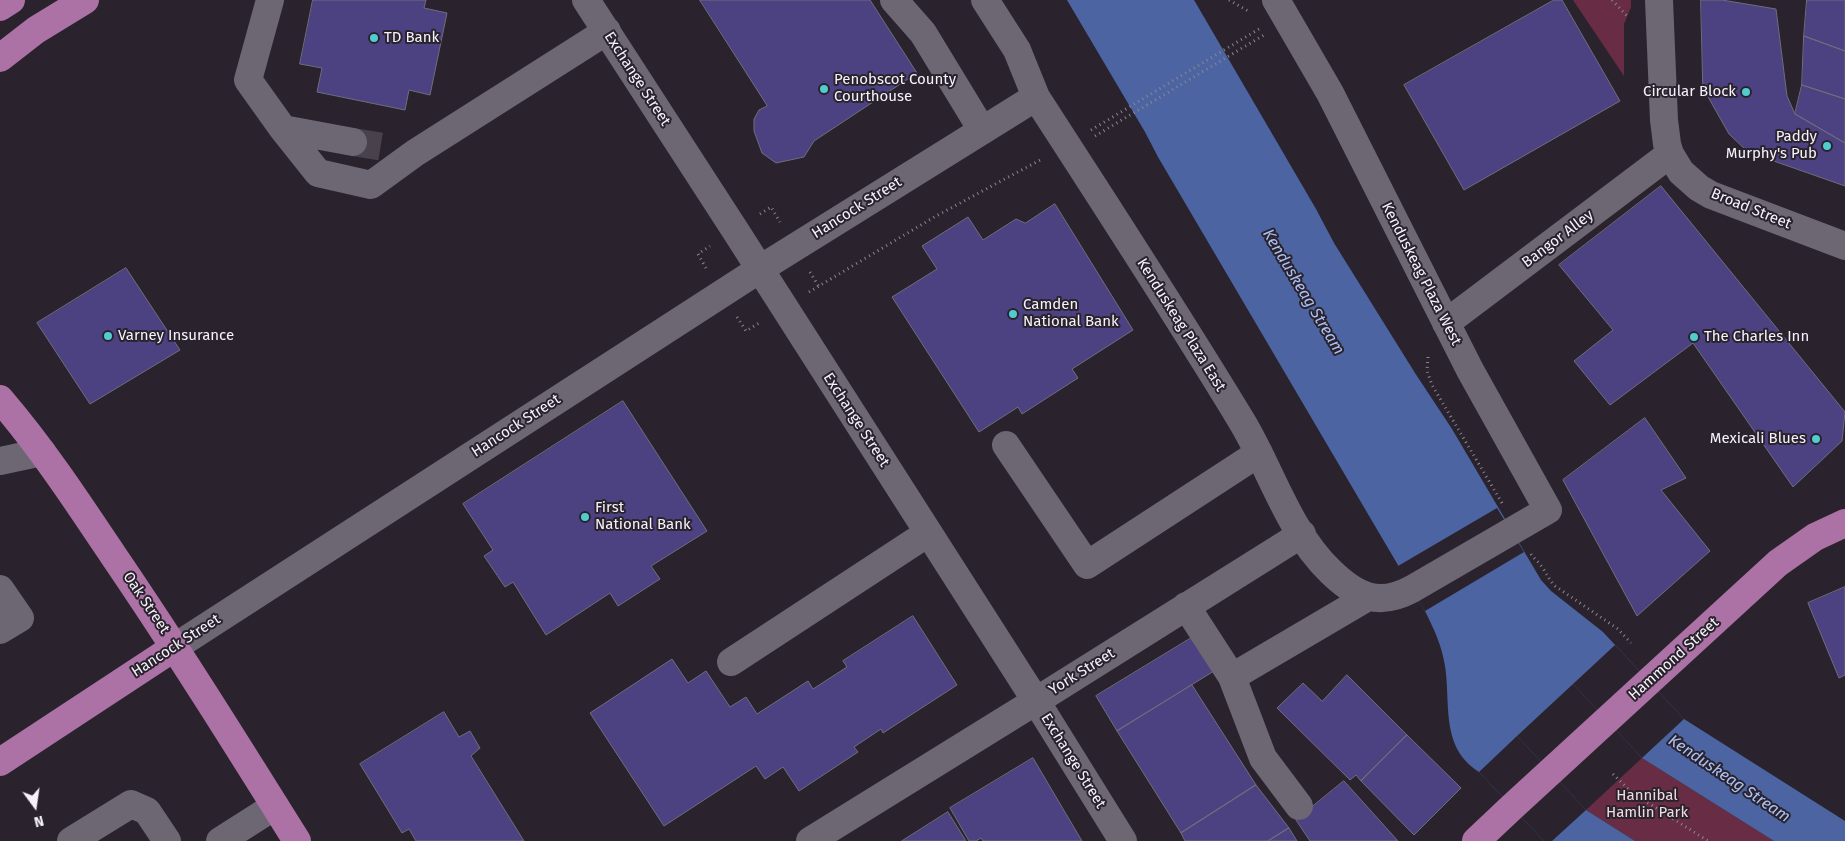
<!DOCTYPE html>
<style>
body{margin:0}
#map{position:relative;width:1845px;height:841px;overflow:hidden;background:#2a232e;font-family:"Fira Sans",sans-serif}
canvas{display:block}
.north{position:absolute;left:10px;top:781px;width:50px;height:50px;-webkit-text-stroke:4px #2a232e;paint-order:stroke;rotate:166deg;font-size:14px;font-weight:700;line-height:20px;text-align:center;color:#f6f2fa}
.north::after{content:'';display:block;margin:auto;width:18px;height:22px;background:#f6f2fa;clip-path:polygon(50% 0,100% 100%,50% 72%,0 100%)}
</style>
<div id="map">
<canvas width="1845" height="841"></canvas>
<div class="north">N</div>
</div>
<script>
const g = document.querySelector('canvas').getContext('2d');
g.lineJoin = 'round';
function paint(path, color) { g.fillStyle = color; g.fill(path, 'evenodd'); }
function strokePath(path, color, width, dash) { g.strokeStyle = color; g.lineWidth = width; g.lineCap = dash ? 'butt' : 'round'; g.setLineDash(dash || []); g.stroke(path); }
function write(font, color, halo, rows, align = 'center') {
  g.font = font + ' "Fira Sans",sans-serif'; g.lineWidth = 4; g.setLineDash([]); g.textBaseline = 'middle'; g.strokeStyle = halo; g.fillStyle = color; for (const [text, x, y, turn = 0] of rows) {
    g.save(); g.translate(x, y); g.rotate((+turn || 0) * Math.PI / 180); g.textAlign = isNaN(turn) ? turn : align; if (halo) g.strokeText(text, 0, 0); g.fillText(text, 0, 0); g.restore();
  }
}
paint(new Path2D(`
 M1573,0H1631V7L1624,24V76Z
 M1642,758L1774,841H1635L1586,810Z`), '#682d45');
paint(new Path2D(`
 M1067,0H1194L1316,209L1334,243L1415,373L1452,429L1541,580L1551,591L1603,632L1684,719L1845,821V841H1774L1642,758L1573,684L1517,736L1586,810L1635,841H1544L1479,772C1440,747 1451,704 1445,666C1442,646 1434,629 1425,611L1158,157L1145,132Z`), '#4c65a2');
paint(new Path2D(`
 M1497,508L1524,552L1425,611L1398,566Z
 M1615,645L1684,719L1642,758L1573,684Z
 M1517,736L1586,810L1552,841H1544L1479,772Z`), '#2a232e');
const building = new Path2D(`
 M313,0H426L424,8L447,13L430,95L409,90L405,110L317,92L322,68L300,64Z
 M700,0H870L917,73L814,141L804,157L776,163L762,153L754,131V119L759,110L767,106Z
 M1554,0H1562L1620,101L1464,190L1404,85Z
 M1701,0H1722L1776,9L1787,96L1795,114L1845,143V186L1748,152L1729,134L1703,88Z
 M1807,0H1845V51L1804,36Z
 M1804,36L1845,51V99L1802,85Z
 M1802,85L1845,99V143L1795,114Z
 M1661,186L1845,412L1842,441L1793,487L1693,343L1610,405L1574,361L1613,330L1559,265Z
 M1055,204L1133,330L1072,369L1078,378L1022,414L1018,407L979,432L892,297L937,269L922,246L968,217L983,240L1016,219L1025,223Z
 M126,268L180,350L90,404L37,323Z
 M623,401L707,531L651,566L660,579L618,606L610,593L546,635L513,582L505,587L484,556L493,550L463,504Z
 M1645,418L1686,478L1661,490L1710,551L1637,616L1563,480Z
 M1845,587V675L1839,678L1808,603Z
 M913,616L957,685L883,733L881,729L854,747L858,752L799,791L783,767L765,779L756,766L664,826L590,713L672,659L688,683L706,671L730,707L746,697L757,714L808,681L813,689L847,667L843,661Z
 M1193,637L1214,671L1117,731L1096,696Z
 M1347,675L1407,735L1361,781L1356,775L1350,780L1277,708L1303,683L1322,701Z
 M1192,685L1256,785L1181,833L1117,731Z
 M444,712L459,737L470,731L480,748L471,756L524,841H416L409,829L402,833L360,764Z
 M1407,735L1461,788L1414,835L1361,781Z
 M1033,758L1082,841H983L981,838L976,841H969L950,808Z
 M1344,781L1398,841H1310L1296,820Z
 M1256,785L1289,828L1268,841H1185L1181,833Z
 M948,812L966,841H902Z
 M1289,828L1297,841H1268Z`);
paint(building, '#4d4281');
strokePath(building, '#6f6d7c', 1);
strokePath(new Path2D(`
 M353,142L384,147`), '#49424d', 28, [28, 14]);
strokePath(new Path2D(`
 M1229,0L1248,11
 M1612,0L1629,18
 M1091,130L1259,29
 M1095,136L1264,35
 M760,214L771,207L780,222
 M706,268L698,254L710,246
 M810,272L819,287
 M809,292L936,216L1042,159
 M737,317L746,331L759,323
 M1428,357L1427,371L1432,385L1502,503
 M1531,554C1534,559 1539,562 1542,567C1547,574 1549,580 1555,586L1618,629L1631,643
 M1613,774L1631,792L1708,841`), '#8b868f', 3, [1, 4]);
strokePath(new Path2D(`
 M270,0L248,80L283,129L318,173L371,185L415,153L607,31
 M586,0L735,230L1036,701L1123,841
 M894,0L923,33L982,130
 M985,0L1017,50L1036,97C1105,204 1175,311 1241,420C1271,469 1288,531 1331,572C1357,597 1379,607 1412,589L1548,510L1470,370L1330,93L1276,0
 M1659,0L1664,120L1667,144L1670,154L1681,172L1699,188L1711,195L1845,246
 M283,129L353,142
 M1446,323L1670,154
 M1006,445L1087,565L1259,453
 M0,461L42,452
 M0,589L20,618L0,630
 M1186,606L1232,677L1368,597
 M175,647L760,269L1036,97
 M731,662L928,533
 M1232,677L1263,758L1299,806
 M71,841L131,804L147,811L167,841
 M220,841L275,806
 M810,841L1036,701L1302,534`), '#6d6673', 28);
strokePath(new Path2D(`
 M0,7L11,0
 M0,58L36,30L85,0
 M0,399C42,448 77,501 113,555C177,649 237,745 297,841
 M0,762L175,647
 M1476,841L1512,807L1778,563L1815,537L1845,523`), '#ad72a5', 28);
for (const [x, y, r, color] of [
 [374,38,5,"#51ccd1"],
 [824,89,5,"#51ccd1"],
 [1746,92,5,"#51ccd1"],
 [1827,146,5,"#51ccd1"],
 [1013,314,5,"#51ccd1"],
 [108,336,5,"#51ccd1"],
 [1694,337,5,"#51ccd1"],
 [1816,439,5,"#51ccd1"],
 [585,517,5,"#51ccd1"]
]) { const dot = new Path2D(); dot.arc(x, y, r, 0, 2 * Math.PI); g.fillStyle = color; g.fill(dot); strokePath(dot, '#2a232e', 2); }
write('15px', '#f6f2fa', '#2a232e', [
 ["TD Bank",384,38],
 ["Penobscot County",834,80],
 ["Courthouse",834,97],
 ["Circular Block",1736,92,"right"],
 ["Paddy",1817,137,"right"],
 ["Murphy's Pub",1817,154,"right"],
 ["Camden",1023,305],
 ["National Bank",1023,322],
 ["Varney Insurance",118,336],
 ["The Charles Inn",1704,337],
 ["Mexicali Blues",1806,439,"right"],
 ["First",595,508],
 ["National Bank",595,525]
], 'left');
write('15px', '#f6f2fa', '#2a232e', [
 ["Exchange Street",637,79,57],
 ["Hancock Street",857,208,-32],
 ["Broad Street",1751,209,22],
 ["Bangor Alley",1558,239,-37],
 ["Kenduskeag Plaza West",1421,274,63],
 ["Kenduskeag Plaza East",1181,325,58],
 ["Exchange Street",856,420,57],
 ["Hancock Street",516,426,-33],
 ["Oak Street",146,603,56],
 ["Hancock Street",176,646,-33],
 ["Hammond Street",1674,659,-42],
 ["York Street",1082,672,-32],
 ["Exchange Street",1073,761,58]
]);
write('15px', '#f1dbe2', '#2a232e', [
 ["Hannibal",1647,796],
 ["Hamlin Park",1647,813]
]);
write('italic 16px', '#aac1f5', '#2a232e', [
 ["Kenduskeag Stream",1303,292,59],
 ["Kenduskeag Stream",1729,779,34]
]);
</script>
